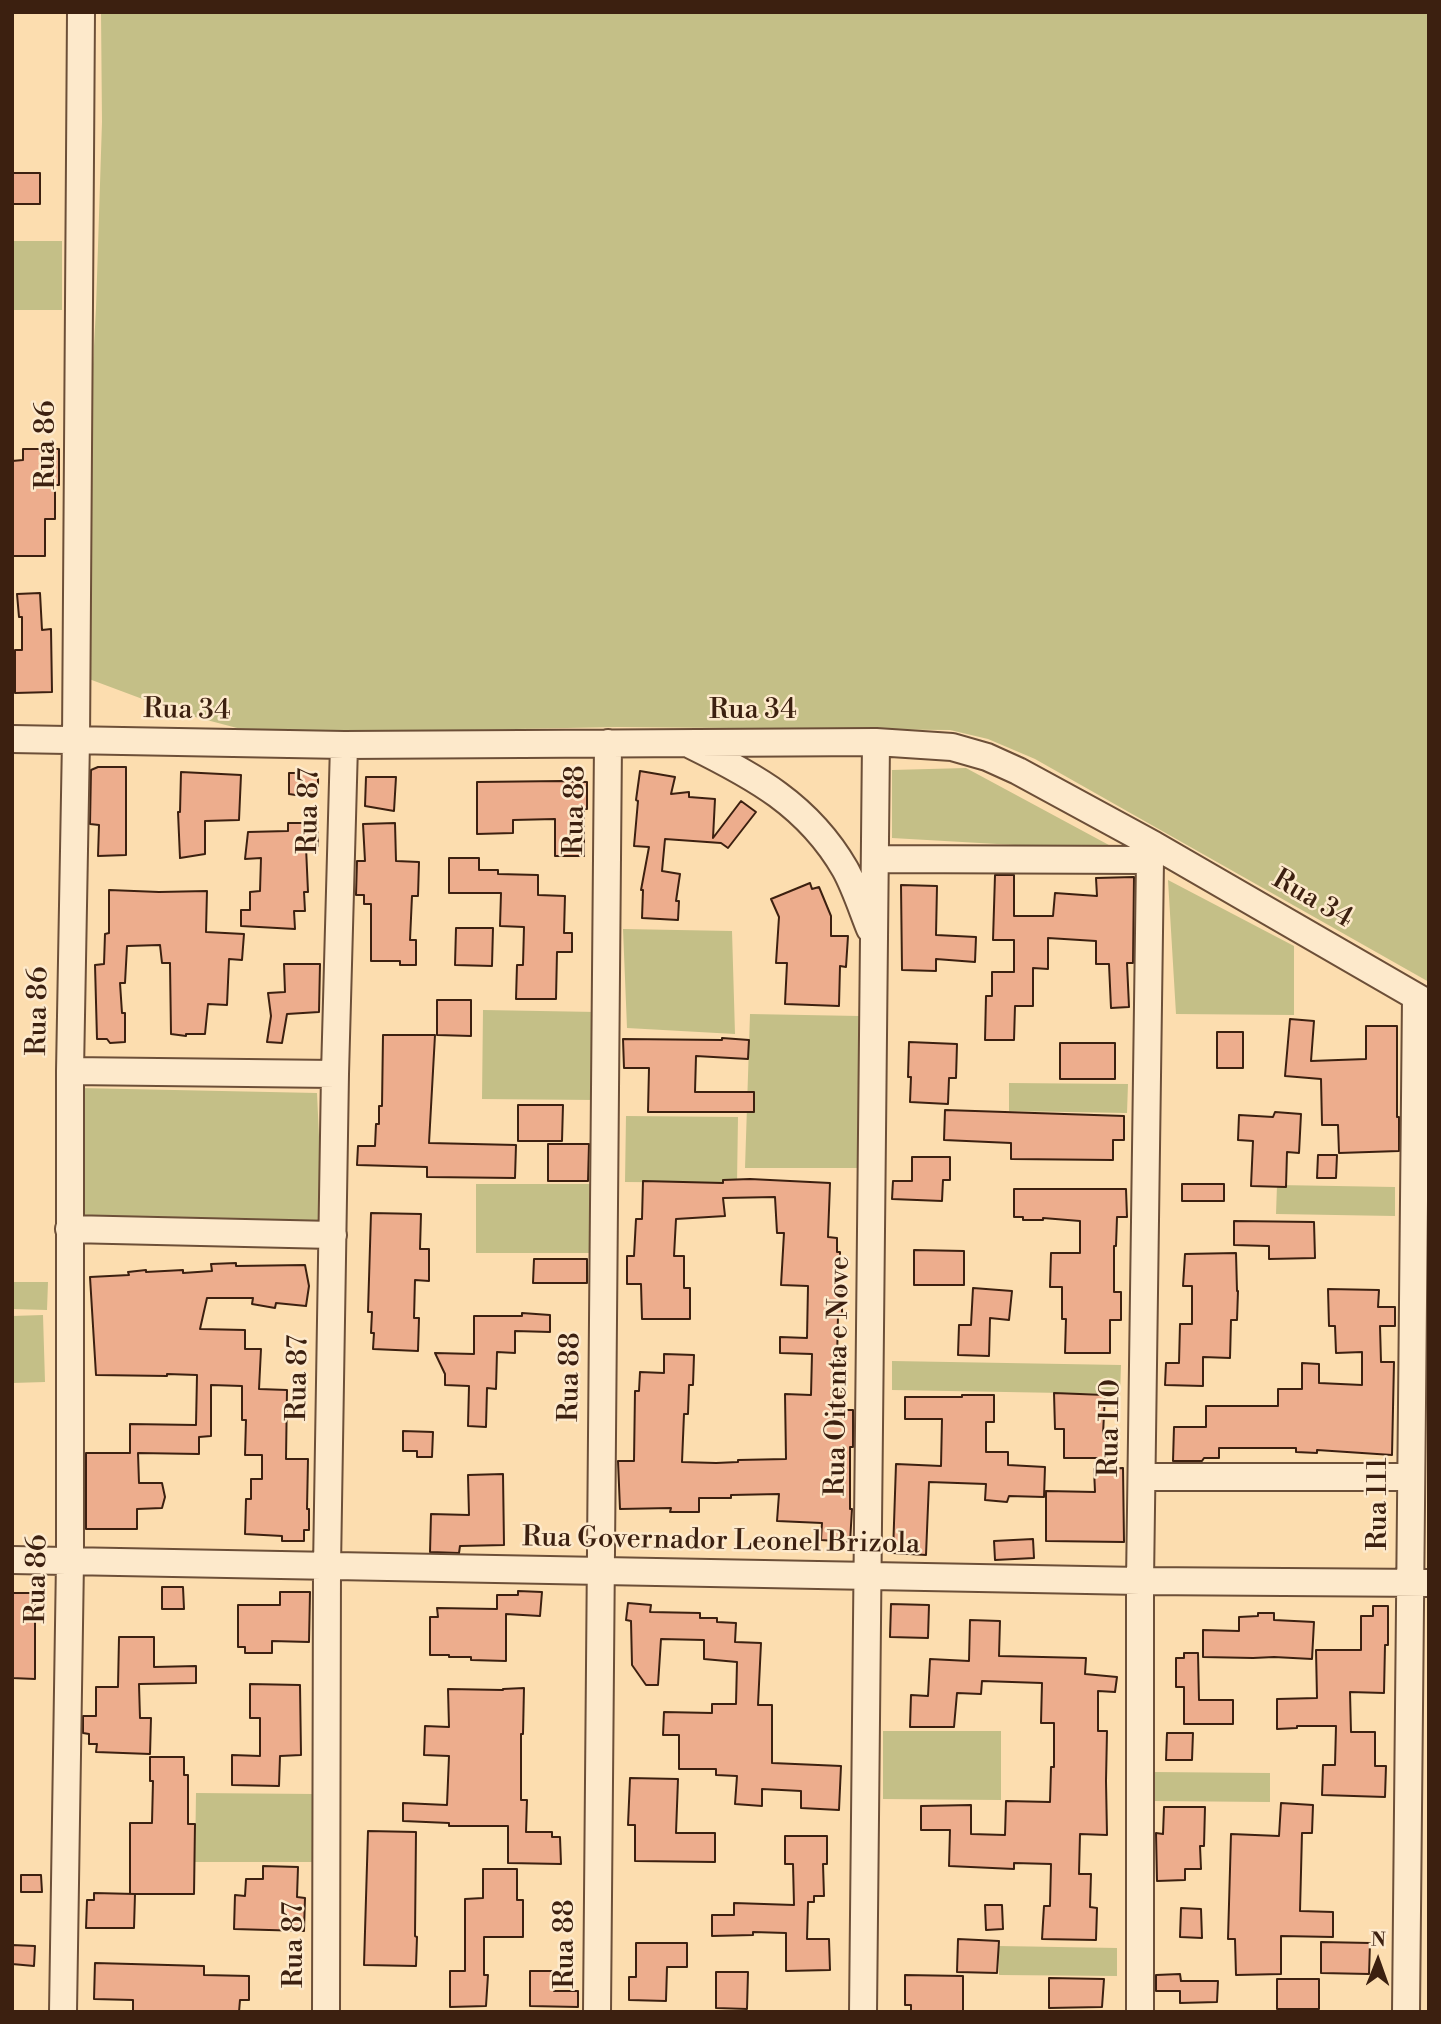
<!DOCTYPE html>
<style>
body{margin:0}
#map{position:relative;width:1441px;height:2024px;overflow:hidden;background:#fcddaf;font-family:"Libre Bodoni",serif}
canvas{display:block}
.frame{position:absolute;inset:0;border:14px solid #3c2010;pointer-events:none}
.north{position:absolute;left:1343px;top:1926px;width:70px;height:70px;-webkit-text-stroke:5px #fde9cb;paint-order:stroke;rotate:1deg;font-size:19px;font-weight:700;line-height:28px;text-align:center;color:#3c2010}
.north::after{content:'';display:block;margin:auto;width:24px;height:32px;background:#3c2010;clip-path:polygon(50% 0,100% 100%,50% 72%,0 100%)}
</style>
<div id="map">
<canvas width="1441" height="2024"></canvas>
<div class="frame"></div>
<div class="north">N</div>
</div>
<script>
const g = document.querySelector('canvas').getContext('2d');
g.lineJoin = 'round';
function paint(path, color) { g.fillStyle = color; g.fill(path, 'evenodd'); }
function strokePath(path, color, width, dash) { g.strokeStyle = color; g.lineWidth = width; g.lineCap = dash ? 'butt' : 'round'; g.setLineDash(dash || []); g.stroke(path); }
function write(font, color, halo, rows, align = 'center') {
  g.font = font + ' "Libre Bodoni",serif'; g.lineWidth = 5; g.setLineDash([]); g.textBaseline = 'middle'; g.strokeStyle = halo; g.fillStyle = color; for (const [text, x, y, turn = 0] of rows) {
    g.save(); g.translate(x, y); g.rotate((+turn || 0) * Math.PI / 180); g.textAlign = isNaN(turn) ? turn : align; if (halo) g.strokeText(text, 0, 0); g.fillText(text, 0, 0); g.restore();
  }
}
paint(new Path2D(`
 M101,12H1429V982L1035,759L988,739L950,730L618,727L260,734L180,713L89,679L91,403L96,308L102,122Z
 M12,241H62V310H12Z
 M966,768L1120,851L892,838V770Z
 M1168,880L1294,946V1015L1176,1014Z
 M623,929L732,931L735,1034L627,1028Z
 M483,1010L597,1012L596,1100L482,1099Z
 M750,1014L859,1016V1168H745Z
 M1009,1083L1128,1084L1127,1113L1009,1111Z
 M79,1088L317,1093L323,1223L77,1216Z
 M626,1116L738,1117L737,1183L625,1182Z
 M476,1184H595L594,1253H476Z
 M1277,1185L1395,1187V1216L1276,1214Z
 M12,1282H48L47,1310L12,1309Z
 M43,1315L45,1382L12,1383V1316Z
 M892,1361L1121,1365L1120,1394L892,1390Z
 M883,1731H1001V1800L883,1799Z
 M1152,1772L1270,1773V1802L1152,1801Z
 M196,1793L314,1794V1862H195Z
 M999,1946L1117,1948V1976L999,1975Z`), '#c4bf87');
const building = new Path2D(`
 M12,173H40V204H12Z
 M23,449H59V485H55V519H45V556H12V461L23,460Z
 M40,593L42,630L51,629L52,692L15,693V650H22V617H19L17,594Z
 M98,767H126V855L98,856L99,825L90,824L91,770Z
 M640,771L675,777L671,794L689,792V797L715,799L713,838L741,801L756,812L728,848L721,843L665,839L662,871L680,874L676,901H679L678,920L642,918L643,890H641L649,847L634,846L638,801L636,800Z
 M181,772L241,775L239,820L205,821V854L180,858L178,812H180Z
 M289,773H318V795H315V798L289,794Z
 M366,777H396L394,811L365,806Z
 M562,781L587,782V809H584V856H555V819L513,820V833L477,834V782Z
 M288,823H317L318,846L306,847L308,892H304L305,911H294L295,929L241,926V910H250V892L260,891L261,858L245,859L248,832L288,831Z
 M395,823L396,861L419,862L418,896H412L410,940H416V965H400V961H371V904H364V895H356L357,861H365L363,824Z
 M449,858H479V870H498V874L538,875V895L565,896L564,933H572V952H557L556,999H516L517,965H523L524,927L500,926L501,893H449Z
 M995,875H1014V916H1053L1055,893L1097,896L1096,878L1134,877L1133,963H1127L1129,1007L1111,1008L1109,964H1096V941L1048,938V969L1033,968V1006H1015L1014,1040H985L986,996H992V972H1014V940H993Z
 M810,883L812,889L819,887L831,916V936H848L846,967L840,966L839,1006L785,1004L787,963H776L779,917L771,899Z
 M901,885L937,886L936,935L976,937L975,962L936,959V971L902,970Z
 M109,890L159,892L207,891L206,932L244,934L242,960L229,959L227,1005L208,1004L205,1034H186V1036L171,1034L170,963H162L160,945L127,946L125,983H120L122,1013H125V1042L110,1043L107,1039H97L95,965L104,964L105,934L109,933Z
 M456,928H493L492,966L455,965Z
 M284,964H320L319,1012L287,1014L282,1043L267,1042L271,1016L268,993L285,992Z
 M437,1000H471V1036L437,1035Z
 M1290,1019L1314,1021L1311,1061L1366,1059V1026H1397V1117H1399V1151L1339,1153L1338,1125H1322L1321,1079L1285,1076Z
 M1217,1032H1243V1068H1217Z
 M383,1035H435L429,1143L516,1145L515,1178L427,1177V1167L357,1165L358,1146H375L376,1124H379V1106H382Z
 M722,1038L749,1040L748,1059L696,1056L695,1092H754V1112H648L649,1068H624L623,1039L722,1040Z
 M909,1042L957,1044L956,1078H949L948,1104L910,1102L911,1077H908Z
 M1060,1043H1115V1079H1060Z
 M518,1105H563L562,1141H518Z
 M945,1110L1124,1116V1140H1113V1160L1011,1159V1143L944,1140Z
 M1275,1112L1301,1114L1299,1153L1287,1152L1286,1187L1251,1186L1253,1141L1238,1140L1239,1115L1273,1117Z
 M548,1144H589L588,1181H548Z
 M1318,1155H1337L1336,1178H1317Z
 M912,1157H950V1180H943L942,1201L892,1199L893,1181H912Z
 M750,1179L830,1183L828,1237L837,1238V1252H840V1290H842V1316H838L837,1360L842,1361L840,1410H853V1447H850V1509H852L850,1542L821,1540L822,1523L777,1521L779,1494L731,1495V1498H699V1512H670L671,1508L620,1509L618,1461H634L635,1391H639L640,1372L664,1373V1354L694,1355L693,1385H689L688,1414H684L682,1462L716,1463L738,1462V1460L786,1459L785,1394L811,1395L812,1354L780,1353V1337L807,1338L808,1286L781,1285L784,1233H777L775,1197L723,1198L725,1216L676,1219L674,1256H684V1288H690V1319H642L641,1284H627V1256H634L636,1219H642L643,1181L723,1183V1180Z
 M1182,1184H1224V1201H1182Z
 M1014,1189H1126L1127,1217H1117L1116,1246H1114V1292H1121V1320H1110V1353H1065L1066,1319H1062V1287H1050L1051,1253H1080V1221L1043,1218V1220H1023V1217H1014Z
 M371,1213L421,1214L420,1249H429V1281L415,1280L414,1318H419L418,1351L373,1349L374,1333H371L372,1312H368Z
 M1234,1221L1314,1222L1315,1258L1269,1259V1246L1234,1245Z
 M914,1250L964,1251V1285H914Z
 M1236,1253L1237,1291H1238L1237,1320H1231L1230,1358L1203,1357V1386L1165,1385L1166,1363H1179L1180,1324H1192V1286H1183L1185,1254Z
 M534,1259H587V1283H533Z
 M236,1263V1266L305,1265L309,1286L306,1306L276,1303L275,1308L252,1304L253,1298H207L200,1329L245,1330V1349H261L259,1389L287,1390L286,1459H308L307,1509H309V1530H304V1541H282V1536L245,1534L246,1499H251V1479H262V1455H245L246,1420H242V1386L211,1385V1436L199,1437V1454L138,1453L139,1483H162L165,1497L162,1508L137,1509V1529H86V1453H130V1424L196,1425L197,1375L167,1374V1376L96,1375L90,1277L129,1275L128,1272L146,1270V1272L183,1270V1273L212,1271L211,1264Z
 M973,1288L1012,1291L1009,1320L990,1318L989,1356L958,1355L959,1325H971Z
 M1328,1289L1379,1290L1378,1307H1395V1326H1380L1381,1362H1394L1392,1455L1317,1450V1453L1296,1452V1448H1219V1458H1204L1202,1461H1173L1174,1427H1206V1406H1278V1389H1302V1363L1319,1364V1383L1362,1385V1352L1336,1353L1335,1326H1329Z
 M522,1313L550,1315V1332L515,1331V1353L497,1352L496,1389L487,1388L486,1427L468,1426L469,1386L445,1385V1374L435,1353L474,1354V1316H522Z
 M1054,1393L1105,1395L1103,1434H1107V1458H1064V1429H1055Z
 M962,1395H994V1422H986V1452H1008V1465L1045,1467L1044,1497L1009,1496L1007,1502L985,1500L986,1484L929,1482L926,1555L893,1553L896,1464L941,1466L942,1419H905V1397H962Z
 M403,1431L433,1432L432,1457H417V1451H403Z
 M1123,1468L1124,1542L1046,1541V1491L1095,1492L1094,1469Z
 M503,1474L504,1545L460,1546L459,1553L430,1552L431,1514L469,1515L468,1475Z
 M1033,1539L1034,1558L995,1560L994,1541Z
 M162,1587H183L184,1609H162Z
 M518,1591L542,1592L540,1616L506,1614V1661L471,1660V1657H449V1655H430V1617H438L437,1608L497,1609V1595H518Z
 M280,1592H310L309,1642L272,1641V1653H245V1647H238V1605H280Z
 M12,1593H35V1679L12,1678Z
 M628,1603L651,1605L650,1612L700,1613V1618H717V1622L736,1623L735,1642L761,1643L758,1705H772V1763L841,1766L839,1810L801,1808V1791L762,1789V1806L735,1804L737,1776L716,1775V1769H679V1735H663L664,1712L712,1713V1704H736L737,1662L704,1659V1640L661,1639L658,1685H646L632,1665L631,1621L626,1620Z
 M891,1604L929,1605L928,1638L890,1637Z
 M1373,1606H1388V1645H1385L1384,1693L1350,1692L1351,1732H1375V1766H1386L1385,1797L1322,1795L1323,1765H1335L1336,1726H1297V1728L1277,1729V1699L1317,1698L1316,1650H1361V1616H1373Z
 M1258,1613H1274V1620L1314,1622L1312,1659L1274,1657L1253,1658L1203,1657V1630L1239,1631V1617L1258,1616Z
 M970,1620L1000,1621L999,1656L1086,1658L1085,1674L1117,1677L1115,1692L1098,1691V1731H1107L1106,1781L1107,1835L1080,1834L1079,1874H1091L1090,1907L1097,1908L1096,1940L1042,1939L1044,1906H1050L1051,1864L1014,1863V1869L949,1866L950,1830H921V1806L971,1805V1834L1005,1835L1006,1801L1050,1802L1051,1767H1054V1723H1041L1042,1683L982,1681L981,1694L957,1693L954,1727H910L911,1695L928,1696L930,1659L969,1661Z
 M119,1637H154V1667L196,1666V1683L139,1684L140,1718H151L150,1754L96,1752L97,1744H89V1734L83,1733V1716H96V1687H118Z
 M1184,1653H1198L1199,1700H1233V1724H1184V1687H1176V1658H1184Z
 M250,1684L300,1685L301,1755L280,1756L279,1786L232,1785V1755L260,1756V1718H250Z
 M524,1688L523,1734H521V1800H527L526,1832H552V1837H560L561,1864L508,1863V1826H449V1823L403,1821V1803L447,1805L449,1756L424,1755L425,1726L449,1727L448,1689L503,1690V1689Z
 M1167,1733H1193L1192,1760H1166Z
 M150,1757H184V1775H188V1824H195L194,1894H130V1823H152L153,1781H150Z
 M630,1778L678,1779L676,1833H715V1862L635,1861V1825H628Z
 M1281,1803L1313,1805L1312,1833H1302L1300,1911L1333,1912V1937L1281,1936V1974L1236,1975L1235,1939H1228L1231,1834L1279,1836Z
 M1164,1807H1205L1204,1846H1200L1201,1869H1185V1880L1157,1881L1156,1833L1163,1834Z
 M368,1831L416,1832L415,1936L417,1937L416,1966L364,1965Z
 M785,1836H827V1864H823L824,1896H814V1902H808L807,1939H829L830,1970L786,1971V1933L753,1932V1935L712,1936V1915H734V1903L794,1905L793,1864H785Z
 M263,1866L298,1867L297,1897L305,1898L304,1931L234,1929L235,1895L245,1896L246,1879H263Z
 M483,1869H517V1900H523V1937H484V1975H488L486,2006L450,2007V1971H465V1899L483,1898Z
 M21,1875H41L42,1892H21Z
 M94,1893L135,1894L134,1928H86L87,1900H94Z
 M985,1905H1002L1003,1929L986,1930Z
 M1181,1908L1201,1909L1202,1938L1180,1937Z
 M958,1939L999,1941L997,1973L957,1972Z
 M1321,1942L1370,1943L1369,1974L1321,1973Z
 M636,1943H687V1967H667L666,2001L629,2000V1977H636Z
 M12,1945L35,1946L34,1966L12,1964Z
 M95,1963L204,1966V1975L249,1976V2000H240L239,2012H133V2000L94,1999Z
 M530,1971H554V1991H578V2007L530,2006Z
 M716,1972H748L747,2009L716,2008Z
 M1180,1974L1181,1981H1218L1217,2002L1180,2003V1991H1156V1975Z
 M905,1975L963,1976V2012H911V2005H905Z
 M1049,1978L1104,1979L1102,2007L1049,2008Z
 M1277,1979H1319V2009H1277Z`);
paint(building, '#edad8d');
strokePath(building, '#3c2010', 2);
const minor = new Path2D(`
 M12,739L344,745L876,742L952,747L987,757L1018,771L1154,845L1429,1004
 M691,745C754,776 808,805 845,869C855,887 862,909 870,929
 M875,859L1150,860
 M70,1071L335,1074
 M69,1229L333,1235
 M1142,1477H1411
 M12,1560L1140,1581L1429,1583
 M63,2012L70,1561V1071L76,740L81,12
 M326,2012L327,1567L335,1074L344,745
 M597,2012L608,743
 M863,2012L876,742
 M1140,2012V1581L1150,860L1154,845
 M1406,2012L1416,997`);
strokePath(minor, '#6c4f38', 30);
strokePath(minor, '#fde9cb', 26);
write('28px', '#3c2010', '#fde9cb', [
 ["Rua 86",47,445,-90],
 ["Rua 34",187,711,1],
 ["Rua 34",753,711],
 ["Rua 88",576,810,-89],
 ["Rua 87",310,811,-89],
 ["Rua 34",1312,900,30],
 ["Rua 86",39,1011,-89],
 ["Rua Oitenta e Nove",839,1376,-89],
 ["Rua 88",571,1377,-89],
 ["Rua 87",299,1378,-89],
 ["Rua 110",1111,1428,-89],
 ["Rua 111",1379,1504,-90],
 ["Rua Governador Leonel Brizola",721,1542,1],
 ["Rua 86",38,1579,-89],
 ["Rua 88",566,1944,-90],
 ["Rua 87",295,1945,-90]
]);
</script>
